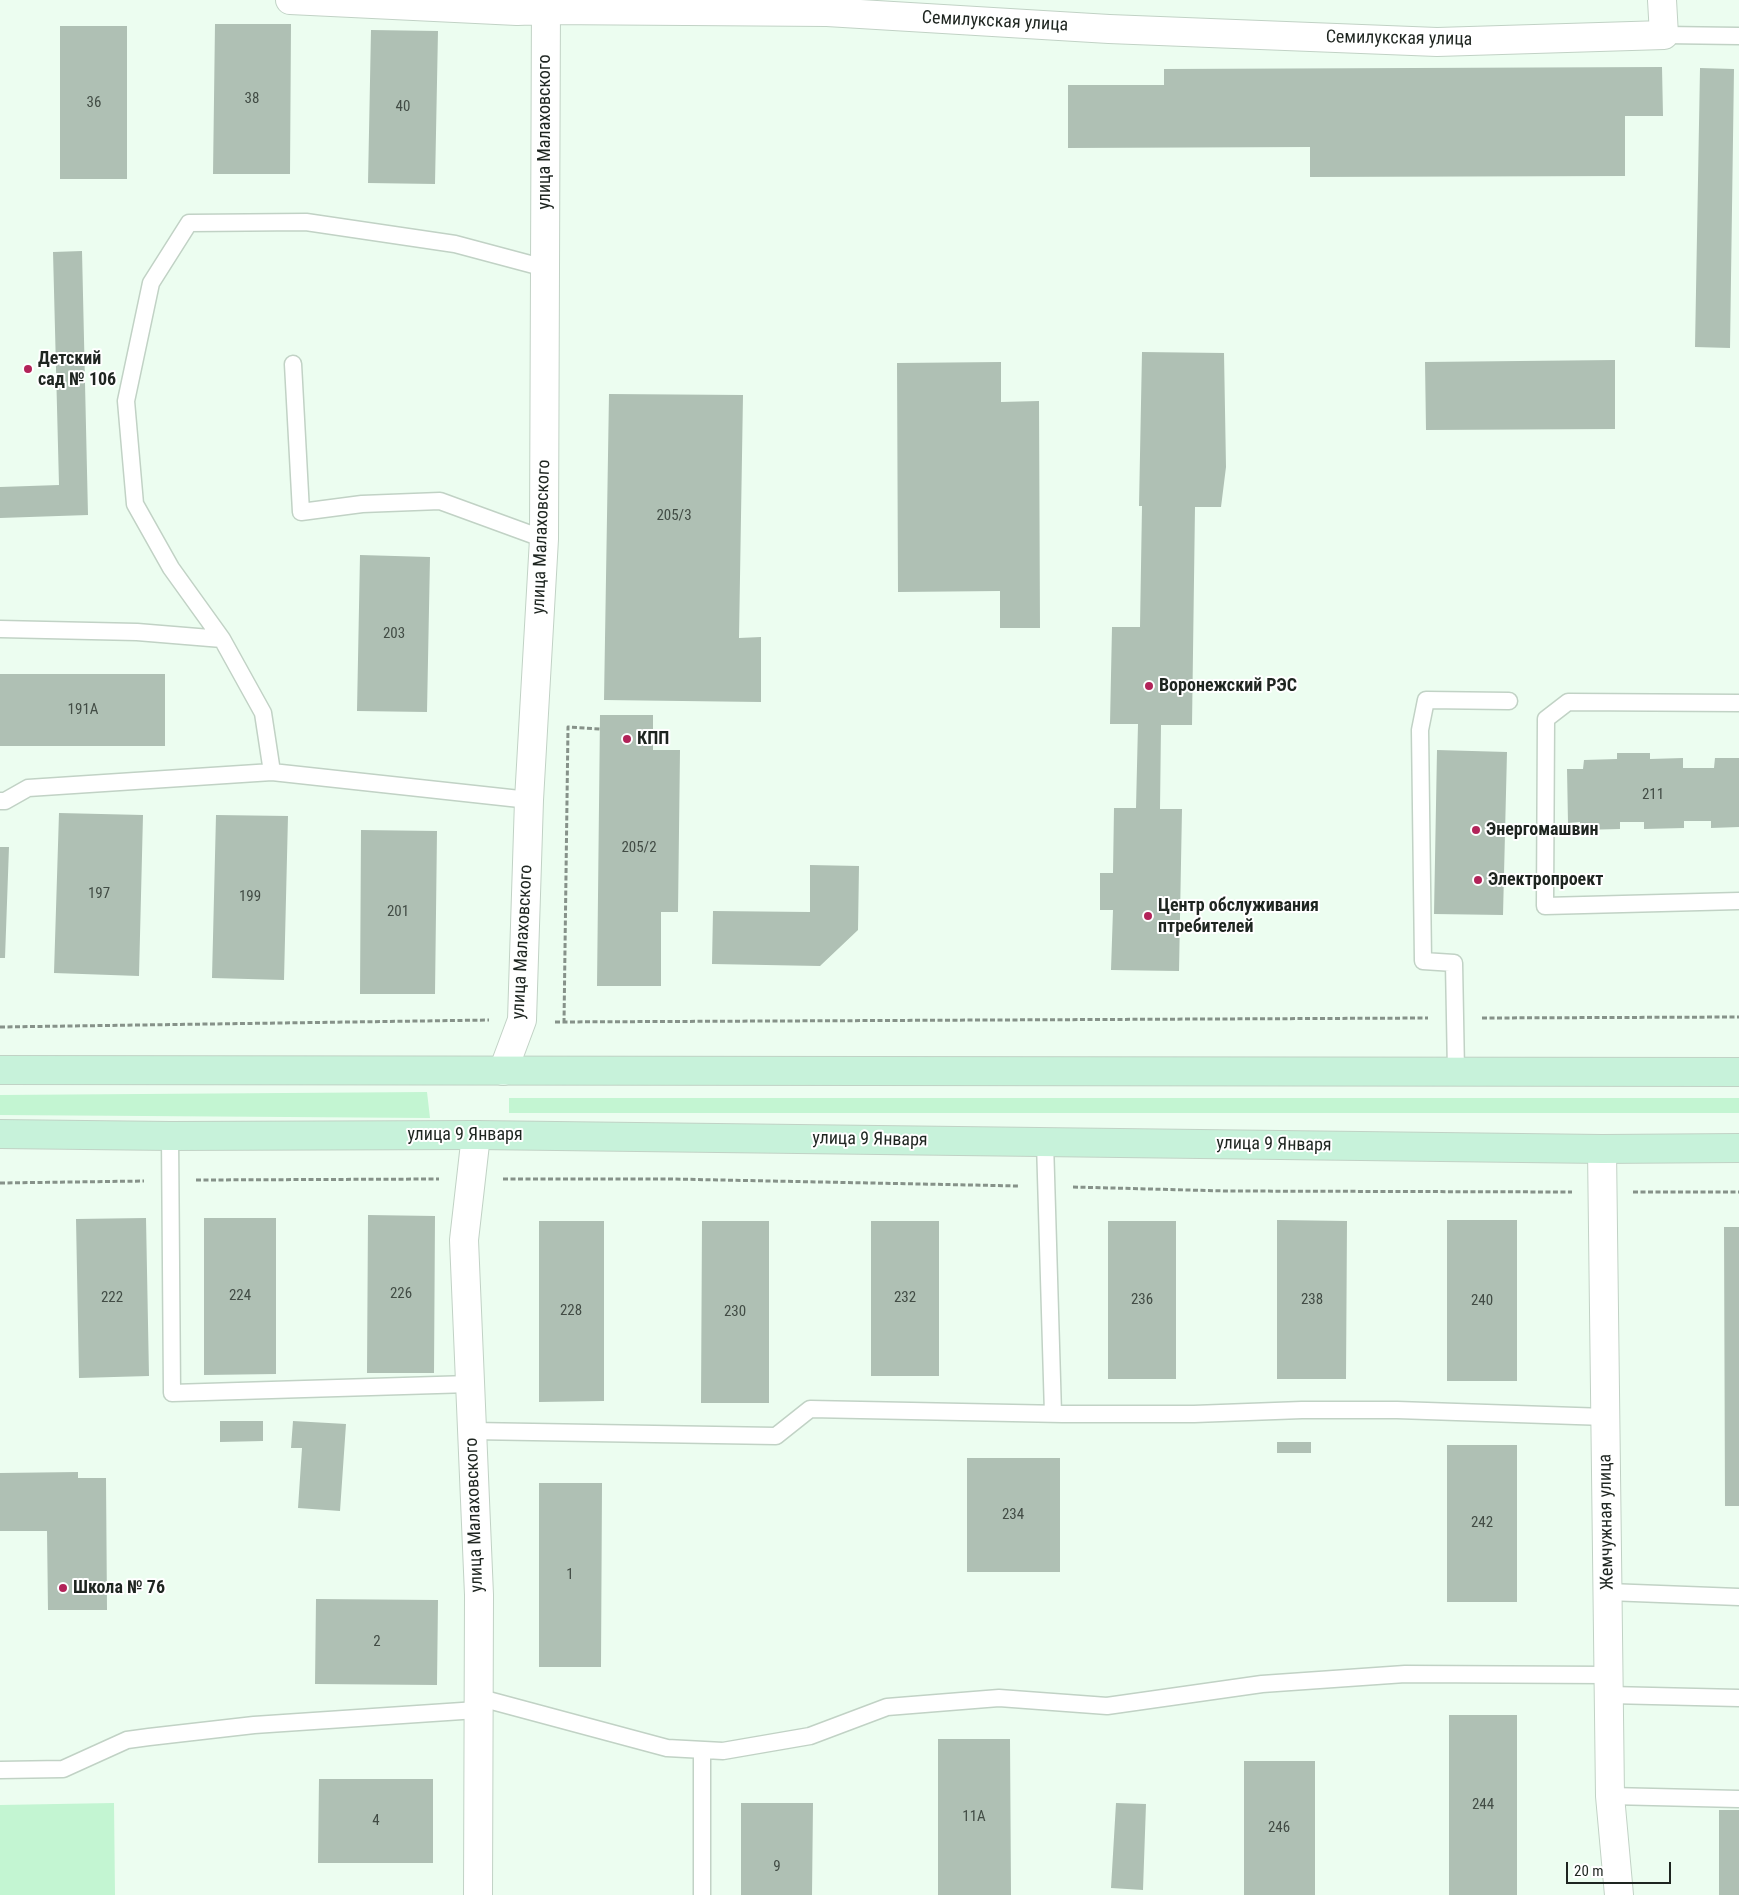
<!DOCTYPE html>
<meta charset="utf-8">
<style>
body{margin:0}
#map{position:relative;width:1739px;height:1895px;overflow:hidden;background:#ecfdf0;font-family:"Roboto Condensed",sans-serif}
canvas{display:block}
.scale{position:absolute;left:1566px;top:1862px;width:105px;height:22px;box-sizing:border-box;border:2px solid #1e2520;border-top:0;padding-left:6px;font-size:15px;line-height:18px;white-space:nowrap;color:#1e2520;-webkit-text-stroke:4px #fff;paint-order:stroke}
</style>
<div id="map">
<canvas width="1739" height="1895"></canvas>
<div class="scale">20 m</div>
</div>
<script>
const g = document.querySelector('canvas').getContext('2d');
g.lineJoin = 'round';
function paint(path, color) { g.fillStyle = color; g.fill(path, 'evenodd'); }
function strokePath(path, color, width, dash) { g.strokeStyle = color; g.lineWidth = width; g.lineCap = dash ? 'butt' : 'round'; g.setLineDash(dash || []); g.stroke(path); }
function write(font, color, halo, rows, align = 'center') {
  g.font = font + ' "Roboto Condensed",sans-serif'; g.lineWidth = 4; g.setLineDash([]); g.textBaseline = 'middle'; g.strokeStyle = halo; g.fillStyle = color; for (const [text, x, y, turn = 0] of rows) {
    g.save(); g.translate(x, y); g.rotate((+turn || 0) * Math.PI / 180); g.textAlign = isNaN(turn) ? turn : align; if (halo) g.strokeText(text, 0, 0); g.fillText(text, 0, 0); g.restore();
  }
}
paint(new Path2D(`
 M427,1092L430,1118L0,1115V1095Z
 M509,1098H1739V1113H509Z
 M114,1803L115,1895H0V1805Z`), '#c3f5d2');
paint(new Path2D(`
 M215,24H291L290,174H213Z
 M60,26H127V179H60Z
 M371,30L438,31L435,184L368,183Z
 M1662,67L1663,116H1625V176L1310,177V147L1068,148V85H1164V69Z
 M1700,68L1734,69L1730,348L1695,347Z
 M82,251L88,515L0,518V487L59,485L53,252Z
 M1142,352L1224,353L1226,467L1221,507H1195L1192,725H1161L1160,809H1182L1179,971L1111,970L1113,910H1100V873H1113L1114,808H1136L1138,724H1110L1112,627H1140L1142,506H1139Z
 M1615,360V429L1426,430L1425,362Z
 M1001,362V402L1039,401L1040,628H1000V591L898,592L897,363Z
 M609,394L743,395L739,638L761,637V702L604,700Z
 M360,555L430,557L427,712L357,711Z
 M0,674H165V746H0Z
 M600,715H653V750H680L678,912H661V986H597Z
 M1437,750L1507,752L1503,915L1434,914Z
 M1617,753H1650V759L1683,758V768H1714L1715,758H1739V827L1711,828V821H1684V828L1644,829V822H1620V829L1580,830V822L1568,823L1567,769H1583L1584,760L1617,759Z
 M59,813L143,815L139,976L54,973Z
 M216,815L288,816L284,980L212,978Z
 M361,830L437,831L435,994H360Z
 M0,847H9L5,958H0Z
 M810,865L859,866L858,930L820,966L712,964L713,911L810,912Z
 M368,1215L435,1216L434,1373H367Z
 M146,1218L149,1376L79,1378L76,1219Z
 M204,1218H276V1374L204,1375Z
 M1277,1220L1347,1221L1346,1379H1277Z
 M1447,1220H1517V1381H1447Z
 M539,1221H604V1401L539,1402Z
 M702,1221H769V1403H701Z
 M871,1221H939V1376H871Z
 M1108,1221H1176V1379H1108Z
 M1724,1227H1739V1506H1725Z
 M220,1421H263V1441L220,1442Z
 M293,1421L346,1424L340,1511L298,1508L302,1448H291Z
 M1277,1442H1311V1453H1277Z
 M1447,1445H1517V1602H1447Z
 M967,1458H1060V1572H967Z
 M78,1472V1478H106L107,1610H48L47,1531H0V1473Z
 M539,1483H602L601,1667H539Z
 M316,1599L438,1600L437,1685L315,1684Z
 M1449,1715H1517V1895H1449Z
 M938,1739H1010L1011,1895H938Z
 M1244,1761H1315V1895H1244Z
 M319,1779H433V1863H318Z
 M741,1803H813L812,1895H741Z
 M1116,1803L1146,1804L1143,1890L1111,1888Z
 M1719,1810H1739V1895H1719Z`), '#afc0b4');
const service = new Path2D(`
 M1664,35L1739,36
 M293,364L301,512L362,504L440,501L544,539
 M0,629L137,632L222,639L263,713L272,772
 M222,639L171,568L135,504L126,401L151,283L189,223L306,222L455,244L545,268
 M1739,703L1568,702L1546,719L1545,906L1739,901
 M0,801H5L28,788L272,772L529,800
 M1456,1072L1454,963L1423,961L1420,730L1426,700L1509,701
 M170,1136L172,1393L470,1384
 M1045,1142L1053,1414
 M472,1431L776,1436L810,1409L1063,1414H1194L1302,1410H1397L1606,1417
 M1608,1592L1739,1597
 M1609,1695L1739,1698
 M477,1697L667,1748L723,1751L810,1736L887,1707L999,1698L1107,1706L1262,1684L1405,1674L1609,1675
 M702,1750V1895
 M0,1770L63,1769L127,1740L149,1737L254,1725L477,1710
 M1610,1796L1739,1799`);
const minor = new Path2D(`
 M290,0L517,11L546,10L827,12L1109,29L1437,42L1664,35L1662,0
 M503,1071L522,1020L529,800L544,539L546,0
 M476,1135L464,1240L479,1595L478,1895
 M1602,1149L1610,1796L1619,1895`);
const secondary = new Path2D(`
 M0,1070L1739,1072
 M0,1134L170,1136L476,1135L1602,1149L1739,1148`);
strokePath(service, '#c1d2c5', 19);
strokePath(minor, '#c1d2c5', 30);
strokePath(secondary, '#c1d2c5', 30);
strokePath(new Path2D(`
 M1482,1018L1739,1017
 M555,1022L1428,1018
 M564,1023L568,727L600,729
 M0,1027L489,1020
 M503,1179H672L1019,1186
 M196,1180L439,1179
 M0,1183L144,1181
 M1073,1187L1226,1191L1572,1192
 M1633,1192H1739`), '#869289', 3, [5, 2.5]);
strokePath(service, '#fff', 16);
strokePath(minor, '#fff', 28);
strokePath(secondary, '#c7f2da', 28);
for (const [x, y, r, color] of [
 [28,369,5,"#b22359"],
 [1149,686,5,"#b22359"],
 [627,739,5,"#b22359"],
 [1476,830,5,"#b22359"],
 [1478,880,5,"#b22359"],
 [1148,916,5,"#b22359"],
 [63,1588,5,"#b22359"]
]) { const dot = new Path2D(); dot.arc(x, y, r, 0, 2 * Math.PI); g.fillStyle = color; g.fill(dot); strokePath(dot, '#fff', 2); }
write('15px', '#424c45', null, [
 ["38",252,99],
 ["36",94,103],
 ["40",403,107],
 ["205/3",674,516],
 ["203",394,634],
 ["191А",83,710],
 ["211",1653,795],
 ["205/2",639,848],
 ["197",99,894],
 ["199",250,897],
 ["201",398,912],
 ["226",401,1294],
 ["224",240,1296],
 ["222",112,1298],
 ["232",905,1298],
 ["236",1142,1300],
 ["238",1312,1300],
 ["240",1482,1301],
 ["228",571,1311],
 ["230",735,1312],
 ["234",1013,1515],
 ["242",1482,1523],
 ["1",570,1575],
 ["2",377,1642],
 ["244",1483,1805],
 ["11А",974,1817],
 ["4",376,1821],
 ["246",1279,1828],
 ["9",777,1867]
]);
write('18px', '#1e2520', '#fff', [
 ["Семилукская улица",995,22,3],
 ["Семилукская улица",1399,39,1],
 ["улица Малаховского",545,132,-90],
 ["улица Малаховского",542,537,-88],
 ["улица Малаховского",523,942,-87],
 ["улица 9 Января",465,1135],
 ["улица 9 Января",870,1140,1],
 ["улица 9 Января",1274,1145,1],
 ["улица Малаховского",475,1515,-92],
 ["Жемчужная улица",1607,1522,-91]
]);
write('bold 18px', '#1e2520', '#fff', [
 ["Детский",38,359],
 ["сад № 106",38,380],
 ["Воронежский РЭС",1159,686],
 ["КПП",637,739],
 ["Энергомашвин",1486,830],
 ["Электропроект",1488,880],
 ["Центр обслуживания",1158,906],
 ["птребителей",1158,927],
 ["Школа № 76",73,1588]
], 'left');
</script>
